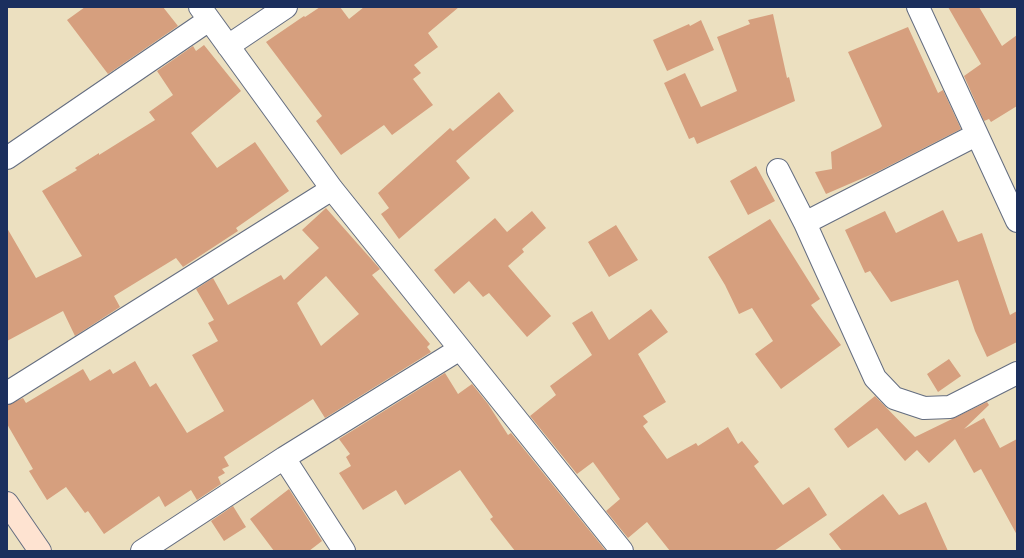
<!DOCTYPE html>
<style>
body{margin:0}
#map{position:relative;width:1024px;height:558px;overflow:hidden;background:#ece0c0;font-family:"Comic Neue",sans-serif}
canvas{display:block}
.frame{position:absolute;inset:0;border:8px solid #1b2f5e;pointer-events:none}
</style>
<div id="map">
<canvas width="1024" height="558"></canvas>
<div class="frame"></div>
</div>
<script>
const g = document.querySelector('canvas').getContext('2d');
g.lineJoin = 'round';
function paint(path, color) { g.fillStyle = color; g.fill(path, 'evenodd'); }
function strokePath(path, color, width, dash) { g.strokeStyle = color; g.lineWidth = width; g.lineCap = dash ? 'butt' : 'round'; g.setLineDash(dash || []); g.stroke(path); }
paint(new Path2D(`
 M85,7H163L178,26L108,74L67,20Z
 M320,7H340L349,19L364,7H459L428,33L438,47L414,65L421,73L413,79L433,105L392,135L384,125L341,155L316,121L322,116L266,42L304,16L305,17Z
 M948,7H979L1002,46L1017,35V106L991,122L989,119L984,121L964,76L981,64Z
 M773,14L787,78L789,77L795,101L697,144L694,137L689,139L664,83L685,73L701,107L737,91L717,37L750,24L748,20Z
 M701,20L714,50L667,71L653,40L689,24L690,26Z
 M908,27L938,93L943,90L961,129L877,172L826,194L815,172L832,169L831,152L880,128L882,126L848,52Z
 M204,45L241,91L191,133L217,168L255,142L289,191L236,228L238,231L183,267L176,258L114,296L120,307L75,336L63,311L7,341V228L36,278L82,256L42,191L77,170L75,168L99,153V155L155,120L149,112L173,95L157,71L193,46L196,51Z
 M499,92L514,111L456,161L470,178L399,239L381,214L389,208L378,193L450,128L453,131Z
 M756,166L775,201L748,215L730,181Z
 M326,208L380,269L372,275L430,344L427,347L431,352L325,418L313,399L224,457L229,466L222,469L225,473L218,477L221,484L197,500L191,490L165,507L159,496L104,534L88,511L85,513L66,487L47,500L29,471L33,469L7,424V405L23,398L26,403L83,369L90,381L110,369L113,374L135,361L150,387L156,383L187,433L224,411L192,355L218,341L208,323L214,320L196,289L213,278L228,305L281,275L284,280L319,248L302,230ZM326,276L359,314L321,346L297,303Z
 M943,210L958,242L982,233L1010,315L1017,311V342L987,357L975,331L958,280L891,302L870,271L865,273L845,230L885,211L896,233Z
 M532,211L546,228L522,249L524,252L508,266L551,316L527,337L489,293L483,297L469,281L454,294L434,270L495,218L507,232Z
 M770,219L820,299L811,305L841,345L781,389L755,354L773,341L752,308L739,314L725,285L708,257Z
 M616,225L638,260L609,277L588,242Z
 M651,309L668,332L638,354L666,402L643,416L648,422L643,426L667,459L696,443L698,446L728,427L738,444L742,441L759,462L754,466L783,505L809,487L827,515L774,551H670L647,522L628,538L606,511L620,499L593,462L577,474L530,416L556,395L550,386L592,355L572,323L592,311L609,340Z
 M949,359L961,376L938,392L927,374Z
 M445,373L458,394L472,384L488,404L508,435L511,433L606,551H515L490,519L493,517L460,470L405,505L396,490L363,510L339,473L351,466L346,457L350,454L339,439Z
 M875,396L915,437L987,402L989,405L964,429L984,418L1000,448L1017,439V535L981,469L974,473L955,439L929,463L917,450L905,461L877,428L848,448L834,429Z
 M289,489L322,541L309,551H274L250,519Z
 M883,494L899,515L926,502L948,551H842L829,534Z
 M233,506L246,527L224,541L211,521Z`), '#d69f7e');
const street = new Path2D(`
 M200,7L332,189L622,551
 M918,7L1017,221
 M228,46L286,7
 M7,158L209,20
 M778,170L805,223L875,378L894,398L924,408L950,407L1017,373
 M805,223L976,135
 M7,393L332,189
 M284,458L344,551
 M142,551L284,458L460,349`);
const secondary = new Path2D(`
 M7,503L40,551`);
strokePath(street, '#646d80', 24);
strokePath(secondary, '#646d80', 24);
strokePath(street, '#fff', 22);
strokePath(secondary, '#fee3d1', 22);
</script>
